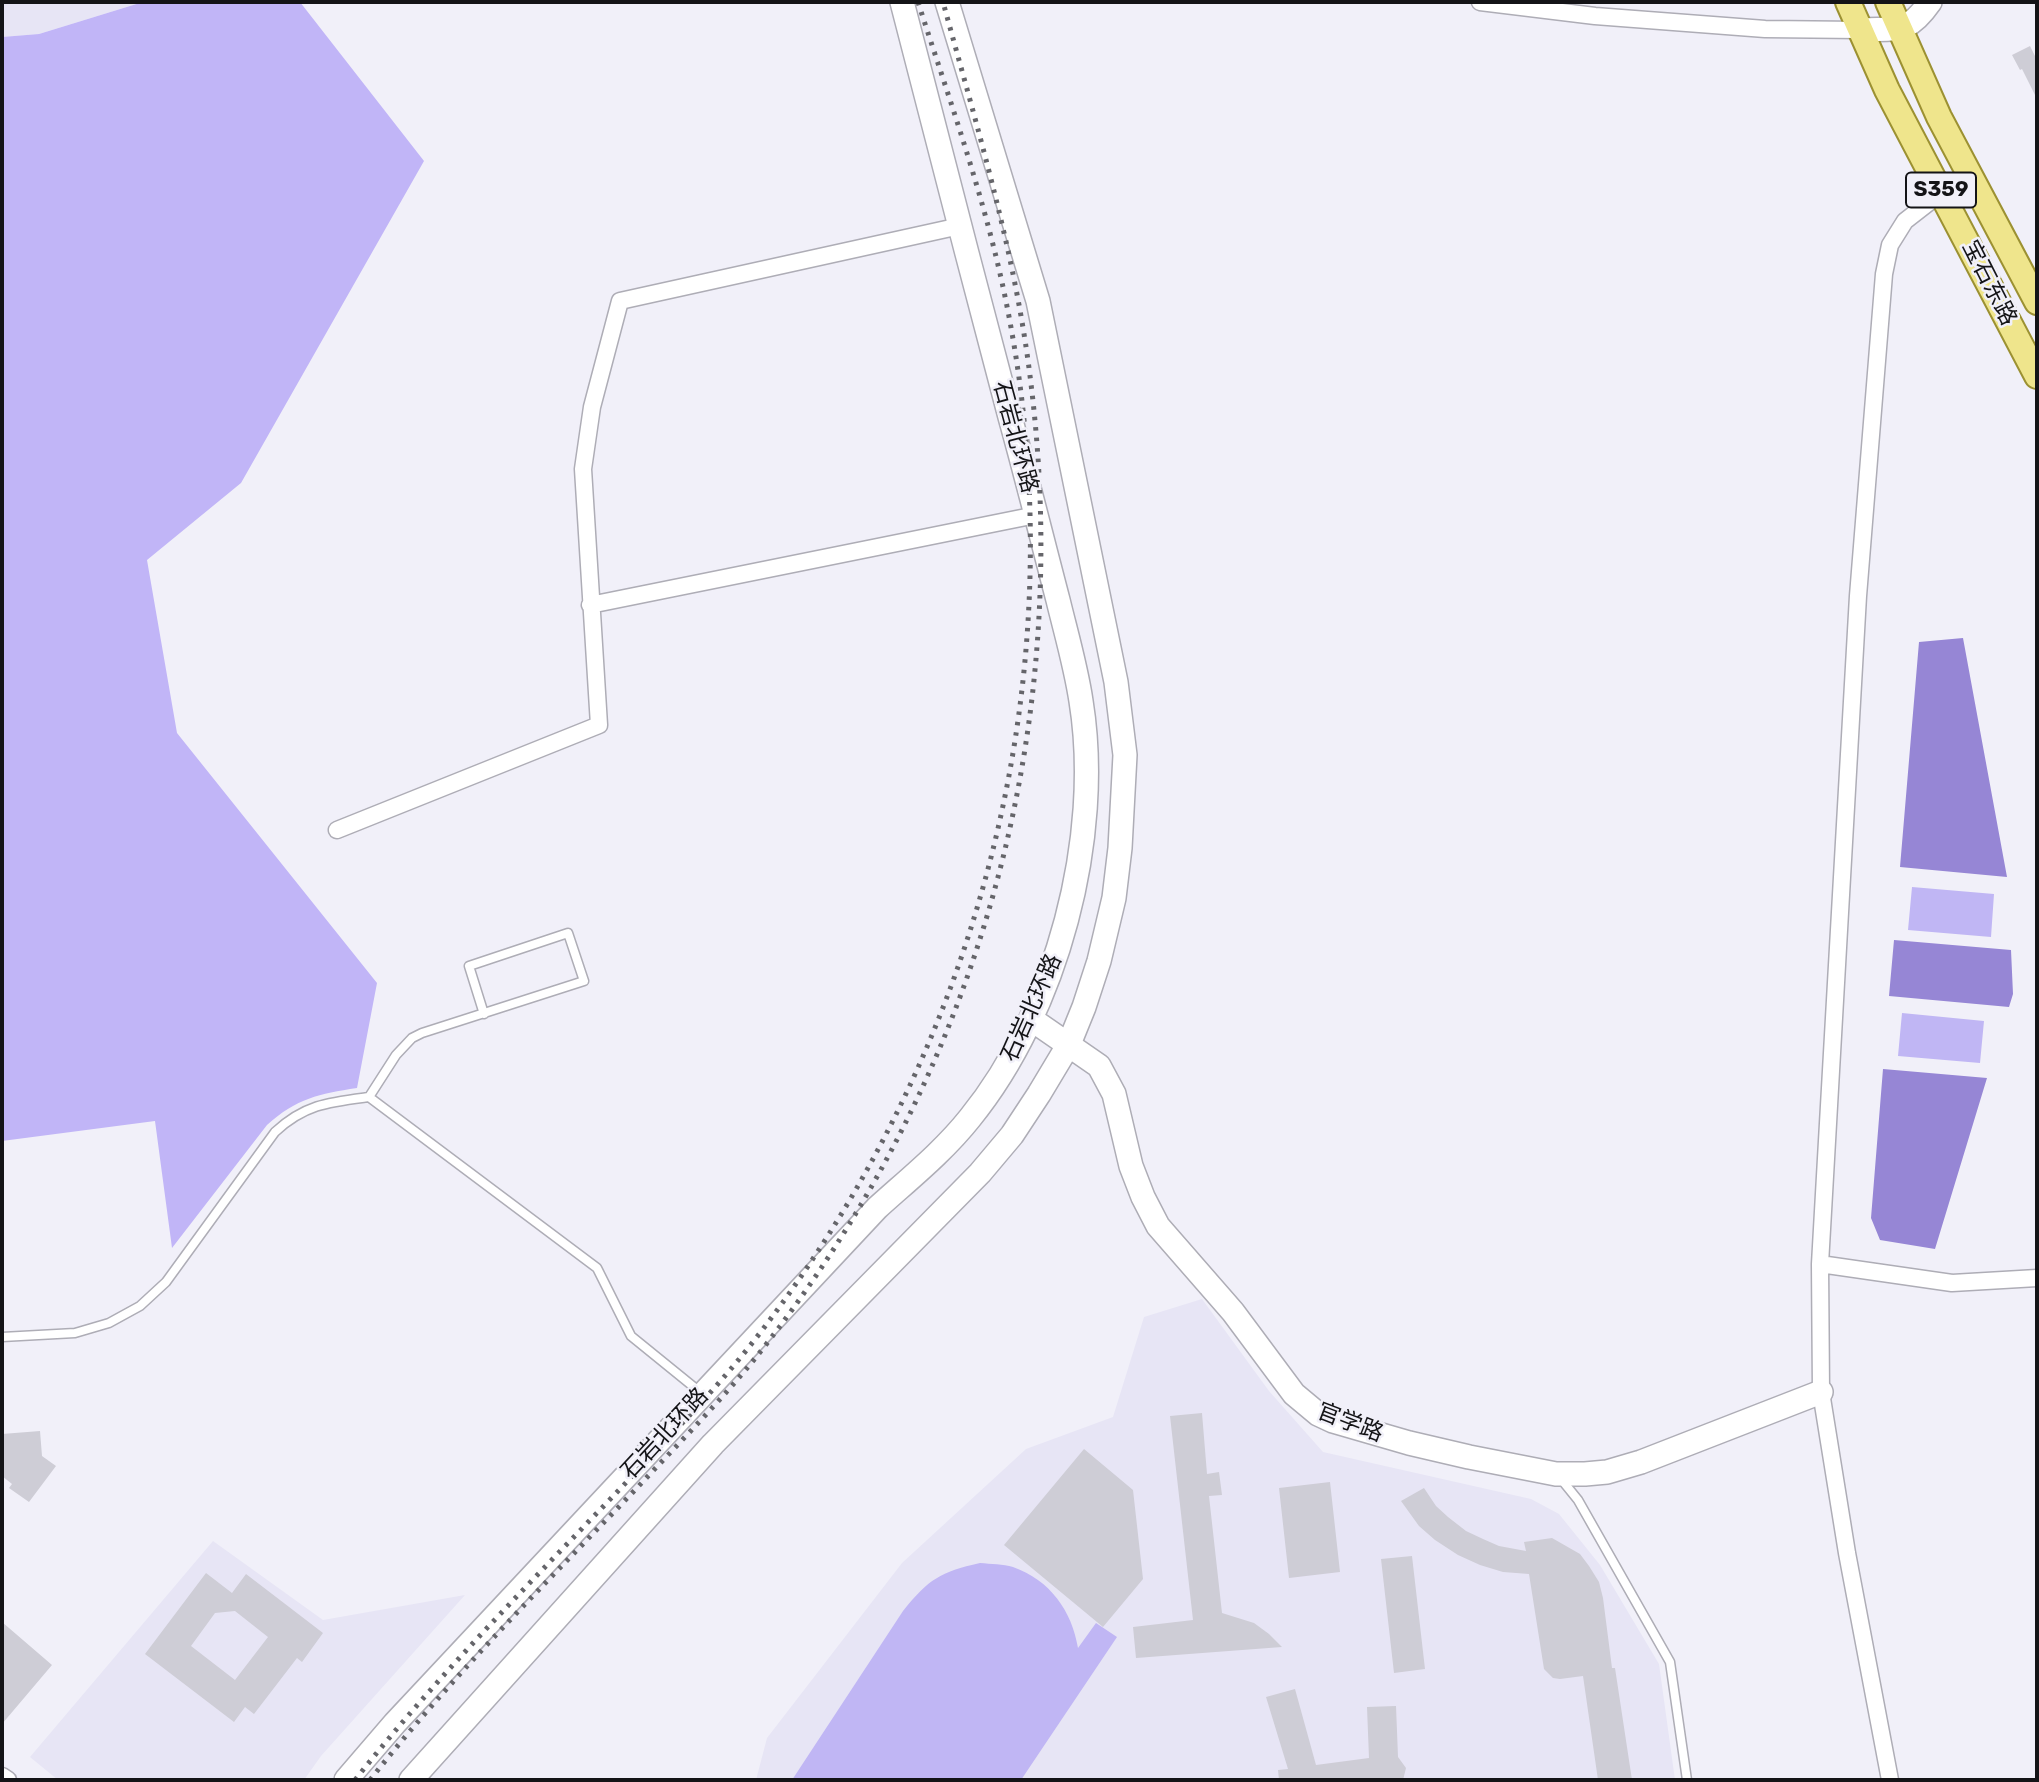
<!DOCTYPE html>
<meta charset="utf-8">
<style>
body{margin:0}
#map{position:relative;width:2039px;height:1782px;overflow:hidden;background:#f1f0f9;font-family:Rubik,sans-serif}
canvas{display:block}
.frame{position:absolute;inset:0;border:4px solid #141417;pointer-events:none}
</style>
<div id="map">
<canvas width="2039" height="1782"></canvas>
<div class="frame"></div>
</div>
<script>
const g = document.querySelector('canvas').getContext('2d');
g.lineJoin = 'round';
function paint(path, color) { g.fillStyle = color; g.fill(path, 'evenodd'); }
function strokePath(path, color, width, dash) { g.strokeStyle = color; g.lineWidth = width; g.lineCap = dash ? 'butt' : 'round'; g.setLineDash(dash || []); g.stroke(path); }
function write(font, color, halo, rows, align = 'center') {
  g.font = font + ' Rubik,"Noto Sans SC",sans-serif'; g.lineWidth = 5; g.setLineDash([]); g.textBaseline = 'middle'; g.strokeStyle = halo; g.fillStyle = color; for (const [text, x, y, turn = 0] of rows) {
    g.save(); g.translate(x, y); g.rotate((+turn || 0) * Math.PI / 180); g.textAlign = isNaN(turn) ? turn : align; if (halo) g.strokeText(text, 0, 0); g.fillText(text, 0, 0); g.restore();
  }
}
paint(new Path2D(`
 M2,2H143L39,34L2,37Z
 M1202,1299L1269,1391L1323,1452L1531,1499L1559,1514L1600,1565L1659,1664L1675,1780H756L767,1738L902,1563L1026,1449L1113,1417L1144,1317Z
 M213,1541L323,1620L465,1595L321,1756L304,1780H58L30,1757Z`), '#e7e5f5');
paint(new Path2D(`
 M1912,887L1994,894L1991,937L1908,930Z
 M1902,1013L1984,1021L1980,1063L1898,1056Z
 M980,1563C991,1564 1003,1564 1013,1567C1050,1580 1072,1611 1078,1648L1096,1623L1117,1637L1021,1780H792L903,1611C929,1579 940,1572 980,1563Z`), '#c0b6f4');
paint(new Path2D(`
 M143,2H300L424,161L241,483L147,560L177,733L377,983L357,1088C319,1094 297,1098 267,1125L172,1248L155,1121L2,1141V37L39,34Z`), '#c1b5f7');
paint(new Path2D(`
 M1963,638L2007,877L1900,867L1919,642Z
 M1894,940L2011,950L2013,994L2009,1007L1889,996Z
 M1883,1069L1987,1078L1935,1249L1880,1240L1871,1218Z`), '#9686d5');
paint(new Path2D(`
 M2030,46L2037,60V99L2022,69L2020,70L2012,55Z
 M1202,1413L1207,1474L1219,1472L1222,1495L1209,1496L1222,1613L1254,1623L1269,1634L1282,1647L1136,1658L1133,1627L1193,1620L1170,1416Z
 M40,1431L42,1456L56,1466L29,1502L9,1488L12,1484L2,1476V1434Z
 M1084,1449L1133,1490L1143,1579L1103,1627L1004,1545Z
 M1330,1482L1340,1572L1289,1578L1279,1488Z
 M1424,1488L1436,1506L1448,1517L1466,1531L1483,1539L1499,1546L1526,1551L1524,1542L1552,1538L1580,1554L1589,1566L1599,1582L1603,1598L1612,1668H1615L1632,1780H1598L1583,1676L1560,1679L1553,1678L1544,1669L1529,1574L1503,1572L1480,1565L1458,1555L1435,1540L1419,1526L1401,1501Z
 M1412,1556L1425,1669L1394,1673L1381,1559Z
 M206,1573L232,1593L246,1574L323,1633L302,1662L297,1658L254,1714L245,1707L234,1722L145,1654ZM235,1611L268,1637L235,1680L191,1646L215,1613Z
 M2,1622L52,1665L2,1724Z
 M1295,1689L1316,1765L1369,1758L1367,1707L1396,1706L1398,1757L1406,1768L1403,1780H1279L1278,1770L1288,1769L1266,1697Z`), '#cecdd6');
const lane = new Path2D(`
 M369,1097L396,1055L412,1038L422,1033L584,981L568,933L469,966L484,1014
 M2,1337L75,1333L109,1323L140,1306L166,1282L275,1132C305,1104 330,1102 369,1097L597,1268L631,1336L700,1392
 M1561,1479L1578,1500L1670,1662L1687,1780`);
const street = new Path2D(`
 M1480,2L1595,16L1765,29L1860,30
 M590,605L1036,515
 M337,830L599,725L583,469L592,407L620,301L960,226
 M1820,1264L1952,1283L2037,1278
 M2,1776L8,1780
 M1890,1780L1847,1553L1821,1392L1820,1264L1858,596L1884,274L1890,245L1905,221L1968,172`);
const secondary = new Path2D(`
 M1860,30C1897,28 1907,35 1930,2
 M1031,1019L1099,1066L1114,1094L1131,1166L1143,1197L1158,1226L1233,1312L1294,1394L1318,1414L1333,1421L1409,1443L1469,1457L1556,1474H1585L1607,1472L1641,1462L1821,1392
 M346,1780L395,1723L877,1208C909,1179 943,1152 970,1118C1057,1011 1103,837 1081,701C1076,667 1066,633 1058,600C1042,539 1027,478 1010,417C973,279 938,140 902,2
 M411,1780L713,1444L980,1173L1012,1135L1039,1094L1069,1044L1084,1007L1099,961L1114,898L1120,848L1125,755L1116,682L1038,301L947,2`);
const primary = new Path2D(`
 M1848,2L1887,90L2037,376
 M1888,2L1939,117L2037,302`);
strokePath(lane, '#aeadb6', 11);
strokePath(street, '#aeadb6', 19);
strokePath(secondary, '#aeadb6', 26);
strokePath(primary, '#9c9132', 28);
strokePath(lane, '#fff', 8);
strokePath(street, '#fff', 16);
strokePath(secondary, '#fff', 23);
strokePath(primary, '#efe58c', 24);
strokePath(new Path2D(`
 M355,1780C437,1676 529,1584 620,1489C664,1442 709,1397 749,1347C976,1060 1077,683 1010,322C990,212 952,108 918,2
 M370,1780C451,1677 544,1585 635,1490C676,1446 719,1403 757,1356C976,1080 1074,735 1031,384C1016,255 977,127 943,2`), '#65656a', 5, [3.5, 7]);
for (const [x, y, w] of [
 [1941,190,70]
]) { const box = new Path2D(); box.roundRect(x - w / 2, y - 17.5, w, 35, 5); g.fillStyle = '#f1f0f9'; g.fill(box); strokePath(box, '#141417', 2); }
write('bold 21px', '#141417', null, [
 ["S359",1941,190]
]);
write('23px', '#141417', '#f1f0f9', [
 ["宝石东路",1989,283,63],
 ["石岩北环路",1015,437,75],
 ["石岩北环路",1032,1008,-66],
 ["官学路",1350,1423,21],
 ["石岩北环路",665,1434,-47]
]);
</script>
